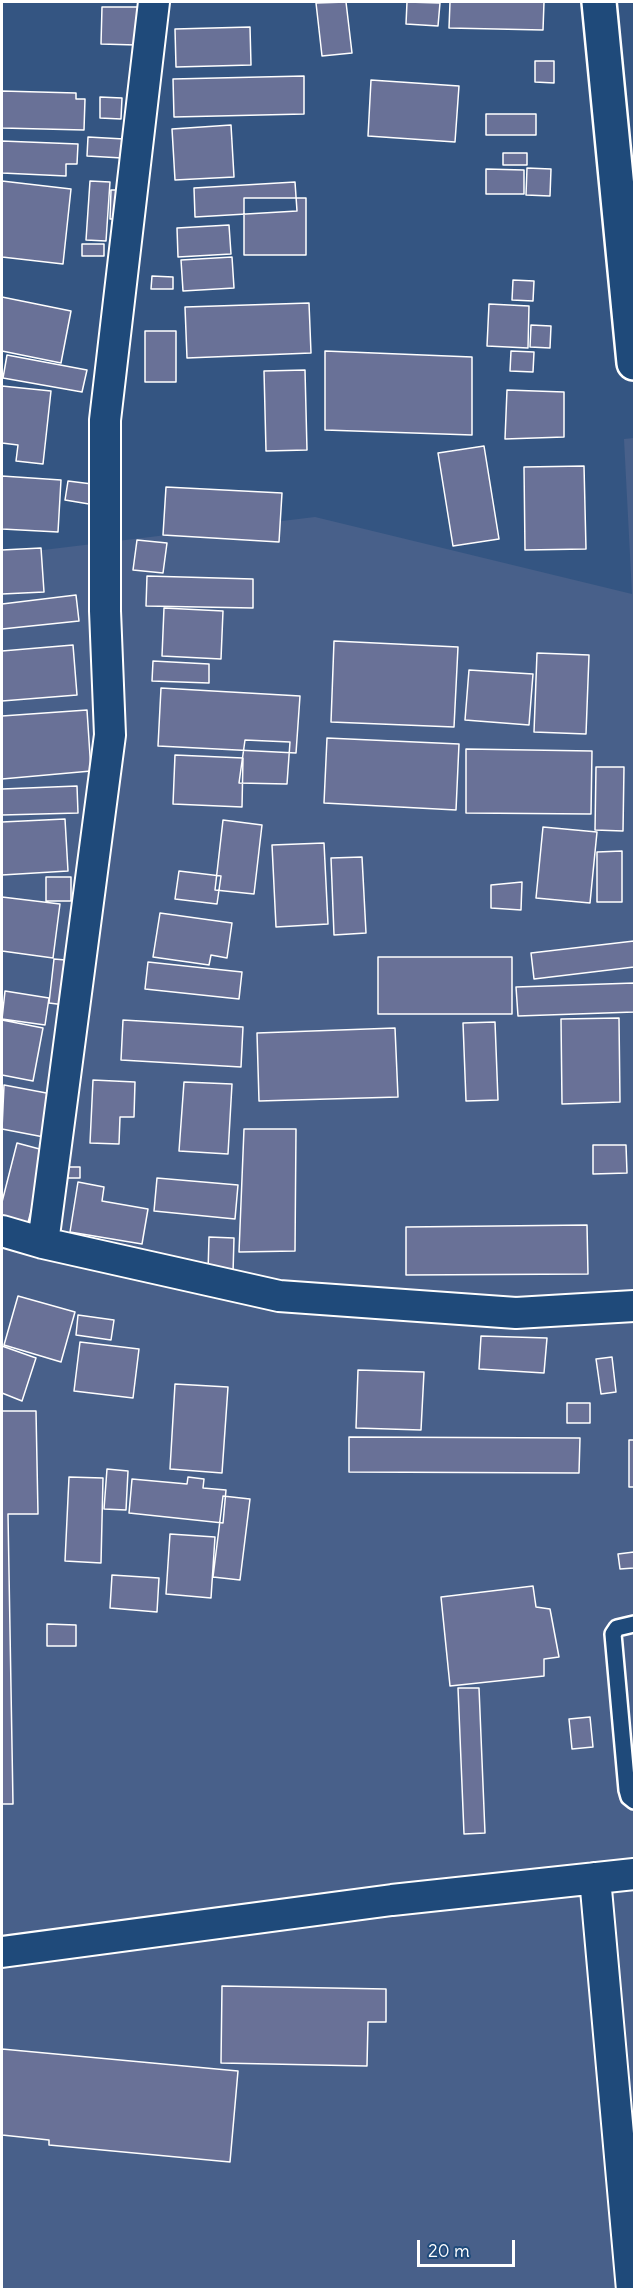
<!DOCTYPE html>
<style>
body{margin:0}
#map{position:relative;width:636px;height:2291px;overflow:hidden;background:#345582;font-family:Delius,sans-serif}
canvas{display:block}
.frame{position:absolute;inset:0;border:3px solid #fff;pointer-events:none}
.scale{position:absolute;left:417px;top:2240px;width:98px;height:27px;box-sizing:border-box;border:3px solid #fff;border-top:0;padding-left:8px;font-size:18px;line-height:21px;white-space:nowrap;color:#fff;-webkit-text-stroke:4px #1f4a7a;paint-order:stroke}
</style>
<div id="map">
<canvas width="636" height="2291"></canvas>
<div class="frame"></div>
<div class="scale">20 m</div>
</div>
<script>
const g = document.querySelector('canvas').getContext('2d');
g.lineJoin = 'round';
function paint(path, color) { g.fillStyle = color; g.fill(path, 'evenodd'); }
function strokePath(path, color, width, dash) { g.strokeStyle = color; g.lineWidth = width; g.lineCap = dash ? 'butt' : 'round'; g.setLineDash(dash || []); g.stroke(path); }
paint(new Path2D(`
 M634,438V2289H2V555L315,517L632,594L624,439Z`), '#48608a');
const building = new Path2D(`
 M346,2L352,53L322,56L316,3Z
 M407,2L440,3L438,26L406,24Z
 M450,2H544L543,30L449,28Z
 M102,7H138L136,45L101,44Z
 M250,27L251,65L176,67L175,29Z
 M535,61H554V83L535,82Z
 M304,76V114L174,117L173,79Z
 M371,80L459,86L455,142L368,136Z
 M2,91L76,93V99H85L84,130L2,128Z
 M100,97L122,98L121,119L100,118Z
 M486,114H536V135H486Z
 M231,125L234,177L175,180L172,129Z
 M88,137L124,139L122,158L87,156Z
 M2,141L78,144L77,164H66V176L2,173Z
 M503,153H527V165H503Z
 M527,168L551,169L550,196L526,195Z
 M486,169L524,170V194H486Z
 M2,181L71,189L63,264L2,257Z
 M90,181L110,182L106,241L86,240Z
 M295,182L297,211L195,217L194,188Z
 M111,190H120L119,219H110Z
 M244,198H306V255H244Z
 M229,225L231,254L178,257L177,228Z
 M82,244H104V256H82Z
 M232,257L234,288L183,291L181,260Z
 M152,276L173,277V289H151Z
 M513,280L534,281L533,301L512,300Z
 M2,297L71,311L61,363L2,351Z
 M309,303L311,353L187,358L185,307Z
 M489,304L529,306L528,348L487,346Z
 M531,325L551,326L550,348L530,347Z
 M145,331H176V382H145Z
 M325,351L472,357V435L325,430Z
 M511,351L534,352L533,372L510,371Z
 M7,355L87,370L82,392L3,378Z
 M305,370L307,450L266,451L264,371Z
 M2,386L51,391L43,464L16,461L18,445L2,443Z
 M507,390L564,392V437L505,439Z
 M484,446L499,539L453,546L438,453Z
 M584,466L586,549L525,550L524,467Z
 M2,476L61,480L58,532L2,529Z
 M68,481L92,484L89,504L65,500Z
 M166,487L282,493L279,542L163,535Z
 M137,540L167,543L163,573L133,570Z
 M41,548L44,592L2,594V550Z
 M147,576L253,579V608L146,606Z
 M76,595L79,621L2,629V604Z
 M164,608L223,611L221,659L162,656Z
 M334,641L458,647L454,727L331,722Z
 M73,645L77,695L2,701V651Z
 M537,653L589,655L586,734L534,732Z
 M153,661L209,664V683L152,681Z
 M469,670L533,674L529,725L465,720Z
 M161,688L300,696L296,753L158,746Z
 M87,710L91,771L2,779V716Z
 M327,738L459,744L456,810L324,803Z
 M245,740L290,742L287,784L239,783Z
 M466,749L592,751L591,814L466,813Z
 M175,755L243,758L242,807L173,804Z
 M596,767H624L623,831L595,830Z
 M77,786L78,813L2,815V789Z
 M65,819L68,871L2,875V822Z
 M223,820L262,825L254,894L215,890Z
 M543,827L597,832L590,903L536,898Z
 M324,843L328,924L276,927L272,845Z
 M622,851V902H597V852Z
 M362,857L366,933L334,935L331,858Z
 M179,871L221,876L217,904L175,899Z
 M46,877H71V901H46Z
 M522,882L521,910L491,908V885Z
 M2,897L60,904L53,958L2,951Z
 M160,913L232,923L227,958L211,955L209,965L153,957Z
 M634,941V967L534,979L531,953Z
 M378,957H512V1014H378Z
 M54,959L77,961L73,1006L49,1003Z
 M148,962L242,972L239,999L145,989Z
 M634,983V1012L518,1016L516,987Z
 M5,991L49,998L45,1025L2,1019Z
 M619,1018L620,1102L562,1104L561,1019Z
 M2,1020L43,1028L33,1081L2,1075Z
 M123,1020L243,1027L241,1067L121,1060Z
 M495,1022L498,1100L466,1101L463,1023Z
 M395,1028L398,1097L259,1101L257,1033Z
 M93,1080L135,1082L134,1117H120L119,1144L90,1143Z
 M184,1082L232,1084L228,1154L179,1151Z
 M4,1085L57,1095L49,1138L2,1129Z
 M244,1129H296L295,1251L239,1252Z
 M17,1143L47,1151L26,1230L2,1223V1202Z
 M593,1145H626L627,1173L593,1174Z
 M65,1167H80V1178H65Z
 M157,1178L238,1185L235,1219L154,1211Z
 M78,1182L104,1187L102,1201L148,1209L142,1244L70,1232Z
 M587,1225L588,1274L406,1275V1227Z
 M209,1237L234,1238L233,1273L208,1272Z
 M18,1296L75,1312L61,1362L4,1345Z
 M78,1315L114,1320L111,1340L76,1335Z
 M481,1336L547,1338L544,1373L479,1369Z
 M80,1342L139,1349L133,1398L74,1391Z
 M2,1346L36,1358L22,1401L2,1393Z
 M612,1357L616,1392L601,1394L596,1359Z
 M358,1370L424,1372L421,1430L356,1428Z
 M175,1384L228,1387L222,1473L170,1469Z
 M567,1403H590V1423H567Z
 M2,1411H36L38,1514H8L13,1804H2Z
 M349,1437L580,1438L579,1473L349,1472Z
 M629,1440H634V1487H629Z
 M107,1469L128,1471L126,1510L104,1509Z
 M69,1477L103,1478L101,1563L65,1561Z
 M188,1477L204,1479L203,1488L226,1490L223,1523L129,1513L132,1479L187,1484Z
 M223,1496L250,1499L240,1580L213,1577Z
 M170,1534L215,1537L211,1598L166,1594Z
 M634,1552V1568L620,1569L618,1554Z
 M112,1575L159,1578L157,1612L110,1608Z
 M533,1586L536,1607L550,1609L559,1657L544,1659V1676L450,1686L441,1597Z
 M47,1624L76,1625V1646H47Z
 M458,1688H479L485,1833L464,1834Z
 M590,1717L593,1747L572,1749L569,1719Z
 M222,1986L386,1989V2022H368L367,2066L221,2063Z
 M2,2049L238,2071L230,2162L49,2145V2140L2,2135Z`);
paint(building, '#697197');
strokePath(building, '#fff', 1.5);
const lane = new Path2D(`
 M634,1624L617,1628L613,1634L627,1790L629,1797L634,1801`);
const street = new Path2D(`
 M2,1231L43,1243L279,1296L516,1313L634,1306
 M43,1243L110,735L105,611V420L154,2
 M595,1878L632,2290
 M2,1952L392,1900L634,1874`);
const highway = new Path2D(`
 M599,2L634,363`);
strokePath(lane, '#fff', 20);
strokePath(street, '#fff', 34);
strokePath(highway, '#fff', 38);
strokePath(lane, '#1f4a7a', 15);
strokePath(street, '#1f4a7a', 30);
strokePath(highway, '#1f4a7a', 33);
</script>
